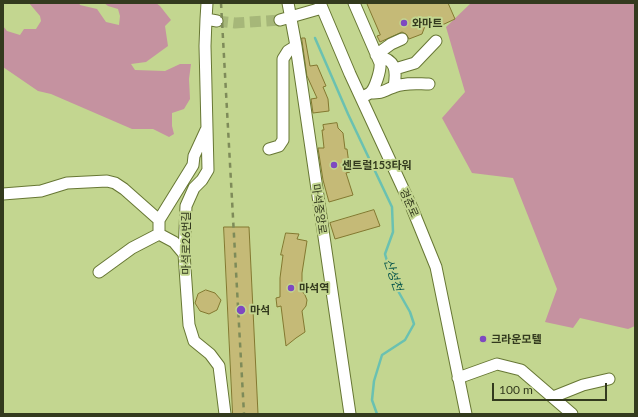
<!DOCTYPE html>
<meta charset="utf-8">
<style>
body{margin:0}
#map{position:relative;width:638px;height:417px;overflow:hidden;background:#c3d690;font-family:Lato,sans-serif}
canvas{display:block}
.frame{position:absolute;inset:0;border:4px solid #333a1e;pointer-events:none}
.scale{position:absolute;left:492px;top:383px;width:115px;height:18px;box-sizing:border-box;border:2px solid #333a1e;border-top:0;padding-left:5px;font-size:12px;line-height:14px;white-space:nowrap;color:#333a1e;-webkit-text-stroke:3px #c3d690;paint-order:stroke}
</style>
<div id="map">
<canvas width="638" height="417"></canvas>
<div class="frame"></div>
<div class="scale">100 m</div>
</div>
<script>
const g = document.querySelector('canvas').getContext('2d');
g.lineJoin = 'round';
function paint(path, color) { g.fillStyle = color; g.fill(path, 'evenodd'); }
function strokePath(path, color, width, dash) { g.strokeStyle = color; g.lineWidth = width; g.lineCap = dash ? 'butt' : 'round'; g.setLineDash(dash || []); g.stroke(path); }
function write(font, color, halo, rows, align = 'center') {
  g.font = font + ' Lato,"Noto Sans KR",sans-serif'; g.lineWidth = 4; g.setLineDash([]); g.textBaseline = 'middle'; g.strokeStyle = halo; g.fillStyle = color; for (const [text, x, y, turn = 0] of rows) {
    g.save(); g.translate(x, y); g.rotate((+turn || 0) * Math.PI / 180); g.textAlign = isNaN(turn) ? turn : align; if (halo) g.strokeText(text, 0, 0); g.fillText(text, 0, 0); g.restore();
  }
}
paint(new Path2D(`
 M29,3H79L80,5L97,9L106,22L119,25L120,16L118,9L108,6L104,3H156L160,6L171,20L165,26L168,46L146,62L131,64L135,70L165,71L180,64H191L189,79L190,99L184,109L172,113V126L174,134L169,137L153,129H132L51,94L38,91L3,67V26L7,31L20,35L24,29H36L41,21L40,16Z
 M471,3H635V326L628,329L580,318L573,328L545,322L557,289L513,178L472,173L442,118L465,92L446,27Z`), '#c592a0');
strokePath(new Path2D(`
 M315,38L348,114L392,207L393,232L385,254L393,282L410,312L414,324L405,340L382,355L374,381L372,400L377,414`), '#6ac1b1', 2.5);
const building = new Path2D(`
 M367,3H448L455,19L440,26L438,20L425,26L422,34L409,39L406,34L402,32L380,42L377,36L380,35Z
 M302,38H305L310,66L317,65L326,86L323,87L328,99L329,111L313,113L311,99L317,98L307,76Z
 M337,123L338,128L343,133L345,149H347L350,172L346,173L353,195L329,202L323,180L318,148H324L322,130H324L323,125Z
 M374,210L380,226L335,239L330,223Z
 M224,227H249L258,414H233Z
 M286,233L299,234L297,239L307,241L302,273V291L305,295L307,300L306,306L302,311L305,332L296,338L286,346L281,306L277,307L276,298L280,297V278L283,255H281Z
 M206,290L215,293L221,300L217,310L209,314L200,311L195,303L198,294Z`);
paint(building, '#c5ba77');
strokePath(building, '#837830', 1);
strokePath(new Path2D(`
 M217,21L235,23L280,20`), '#a6b779', 11, [11, 5.5]);
const minor = new Path2D(`
 M207,3L206,19L217,21
 M288,3L296,46L350,414
 M320,3L350,74L412,208L436,267L466,414
 M354,3L380,63C381,70 375,89 370,93C367,95 364,96 361,97
 M206,19L205,46L208,170L202,180L194,188L186,206L184,254L189,325L194,341L210,354L219,366L225,414
 M280,20L322,8
 M376,55C396,60 397,69 394,87
 M376,55L391,44L402,39
 M395,69L415,63L436,41
 M370,93C385,93 382,91 394,87C406,82 418,84 429,84
 M269,149L279,146L283,140V59L288,51L296,46
 M3,194L41,191L67,183L107,181L115,183L124,189L159,220
 M184,254L174,242L159,234V220L193,165L194,156L206,130
 M99,272L132,248L159,234
 M458,378L497,364L521,370L572,414
 M553,397L583,385L609,379`);
strokePath(minor, '#677734', 13);
strokePath(minor, '#fff', 11);
strokePath(new Path2D(`
 M221,3L244,414`), '#7e8b59', 2.5, [5, 5]);
for (const [x, y, r, color] of [
 [404,23,4,"#7e49c1"],
 [334,165,4,"#7e49c1"],
 [291,288,4,"#7e49c1"],
 [241,310,5,"#7e49c1"],
 [483,339,4,"#7e49c1"]
]) { const dot = new Path2D(); dot.arc(x, y, r, 0, 2 * Math.PI); g.fillStyle = color; g.fill(dot); strokePath(dot, '#c3d690', 1.5); }
write('bold 11px', '#333a1e', '#c3d690', [
 ["와마트",412,23],
 ["센트럴153타워",342,165],
 ["마석역",299,288],
 ["마석",250,310],
 ["크라운모텔",491,339]
], 'left');
write('11px', '#333a1e', '#c3d690', [
 ["경춘로",409,203,66],
 ["마석중앙로",319,209,82],
 ["마석로26번길",186,243,-90]
]);
write('italic 12px', '#08564c', '#c3d690', [
 ["산성천",393,275,71]
]);
</script>
